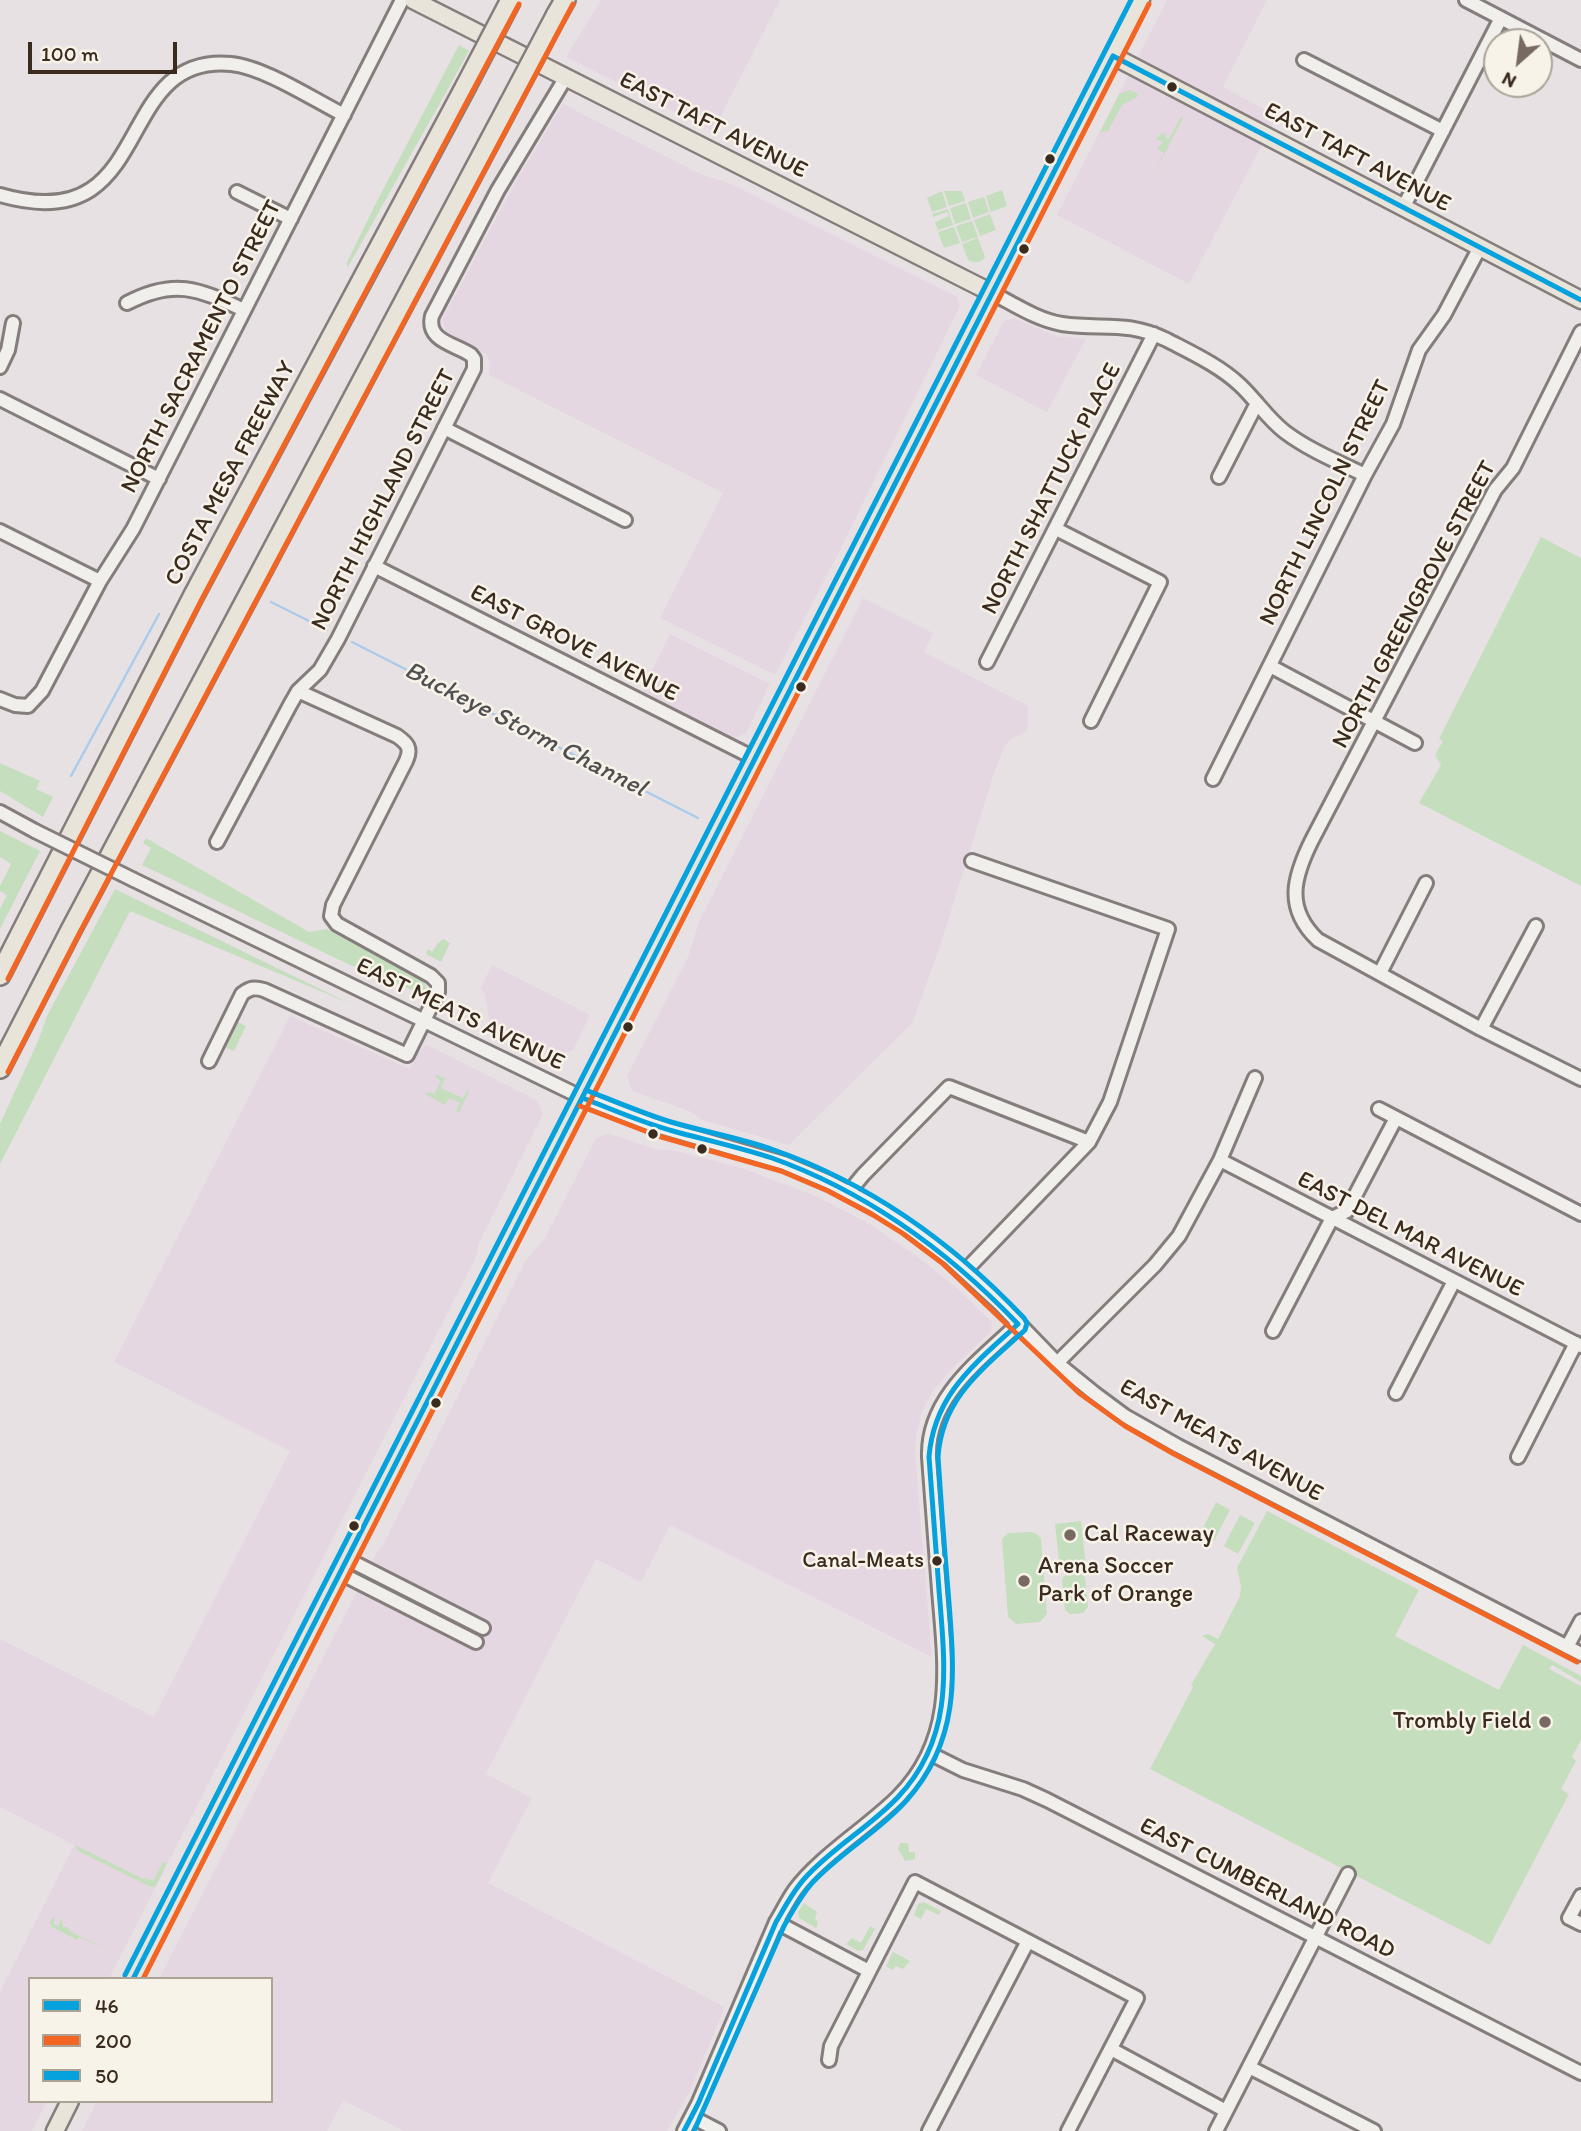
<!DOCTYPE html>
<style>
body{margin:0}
#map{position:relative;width:1581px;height:2131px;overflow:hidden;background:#e8e1e4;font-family:Itim,sans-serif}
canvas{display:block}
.legend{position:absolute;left:28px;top:1977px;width:245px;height:126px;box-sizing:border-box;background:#f7f3e8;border:2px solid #aca397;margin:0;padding:9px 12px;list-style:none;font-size:21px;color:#3b2a1e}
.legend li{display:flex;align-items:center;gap:14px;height:35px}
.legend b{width:35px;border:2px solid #aca397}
.north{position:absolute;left:1483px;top:28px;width:70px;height:70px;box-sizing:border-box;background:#f7f3e8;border:2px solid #aca397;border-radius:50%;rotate:208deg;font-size:19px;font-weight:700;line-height:28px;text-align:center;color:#3b2a1e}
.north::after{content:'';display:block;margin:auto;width:24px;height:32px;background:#786a63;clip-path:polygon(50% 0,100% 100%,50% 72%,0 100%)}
.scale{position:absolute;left:28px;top:42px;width:149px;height:32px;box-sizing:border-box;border:4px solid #3b2a1e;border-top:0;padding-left:9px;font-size:21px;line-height:24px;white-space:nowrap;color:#3b2a1e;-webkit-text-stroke:5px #f7f3e8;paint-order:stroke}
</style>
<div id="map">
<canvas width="1581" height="2131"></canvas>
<ul class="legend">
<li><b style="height:9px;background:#06a2dd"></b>46</li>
<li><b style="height:9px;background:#f26522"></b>200</li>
<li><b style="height:9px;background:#06a2dd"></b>50</li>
</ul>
<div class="north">N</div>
<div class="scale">100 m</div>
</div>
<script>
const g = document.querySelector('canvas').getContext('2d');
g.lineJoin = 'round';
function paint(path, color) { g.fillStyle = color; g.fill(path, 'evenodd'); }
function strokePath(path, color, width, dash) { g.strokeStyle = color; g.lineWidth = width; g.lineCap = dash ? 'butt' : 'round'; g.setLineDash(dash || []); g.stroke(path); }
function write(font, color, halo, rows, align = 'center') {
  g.font = font + ' Itim,sans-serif'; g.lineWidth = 5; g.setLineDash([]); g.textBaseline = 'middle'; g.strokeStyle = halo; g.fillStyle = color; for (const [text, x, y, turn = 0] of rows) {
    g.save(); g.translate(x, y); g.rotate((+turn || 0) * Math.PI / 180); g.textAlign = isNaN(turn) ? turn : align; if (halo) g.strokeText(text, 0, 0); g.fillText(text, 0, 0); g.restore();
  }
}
paint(new Path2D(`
 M601,0H780L713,131L566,57Z
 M1167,0H1267L1223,87L1277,116L1189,284L1057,215Z
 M563,104L700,174L731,184L957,297L960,306L839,552L775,675L660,618L723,493L489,375L490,361L486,354L446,333L442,320L516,181Z
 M1014,318L1056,336L1086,339L1047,412L976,375L1004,321Z
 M863,598L933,633L924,652L1028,706L1027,731L1011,739L1005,746L994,773L941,943L913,1022L789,1145L702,1120L689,1111L632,1091L627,1076L688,957L699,922Z
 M670,634L770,684L746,733L738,737L731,736L642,691Z
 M492,965L590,1015L573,1050L557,1056L521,1037L491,1028L484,991L480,989Z
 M290,1016L410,1069L419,1051L427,1045L538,1101L543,1114L479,1243L476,1257L109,1979H30V2101H47L32,2131H0V1992L74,1845L0,1807V1639L154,1717L290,1451L114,1362Z
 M608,1133L655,1149L676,1151L745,1169L818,1197L871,1225L918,1257L957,1288L992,1322L991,1331L946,1375L933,1391L922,1412L916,1436L915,1452L932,1657L670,1525L641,1582L596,1559L486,1774L532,1798L488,1883L725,2007L690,2091L667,2131H404L343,2100L327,2131H82L97,2101H271V1979H159L376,1554L383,1545L526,1260L545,1238L596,1138Z`), '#e5d7e1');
paint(new Path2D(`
 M459,45L469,51L348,267L346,264L376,203Z
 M1130,90L1138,94L1137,97L1122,105L1108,131L1100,132L1119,94Z
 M1180,118H1183L1152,178L1164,153L1157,149L1163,142L1156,139L1162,133L1166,134L1165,137L1169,139Z
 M1002,190L1007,206L991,212L986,196Z
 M942,191L947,207L932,212L927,198Z
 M944,191H962L965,201L949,206Z
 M984,197L989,212L973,218L968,202Z
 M966,203L971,219L955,224L950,208Z
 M948,209L953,225L938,230L935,222L949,216L947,212L933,217L932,214Z
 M990,214L996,230L980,236L974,220Z
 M972,221L978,237L962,242L956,226Z
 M954,227L960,243L944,248L938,232Z
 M978,238L985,257C980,264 974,263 968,260L962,244Z
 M1541,537L1581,558V886L1419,803L1441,765L1435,755L1443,741L1439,739Z
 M0,763L40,781L36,789L53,797L43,817L0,791Z
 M0,831L40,851L0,929V909L7,895L0,891V886L11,864L0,857Z
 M146,838L309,932L327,929L424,981L427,989L419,993L348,964L142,865L151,848L143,843Z
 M115,889L351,1004L130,911L0,1164V1124L38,1041L48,1014Z
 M443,939L450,943L441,962L426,954L428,949L432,952L438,943Z
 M236,1021L246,1026L234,1051L224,1047Z
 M436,1074L445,1079L441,1088L463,1098L467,1091L469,1092L459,1112L456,1111L460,1103L449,1098L445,1105L425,1094L428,1092L434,1094L441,1081L435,1077Z
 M1216,1502L1230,1510L1214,1541L1200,1534Z
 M1267,1511L1419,1590L1395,1636L1499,1690L1523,1645L1581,1676V1682L1552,1665L1549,1669L1581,1686V1740L1572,1757L1576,1761L1561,1789L1569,1794L1490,1945L1150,1769L1193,1687L1191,1685L1215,1644L1202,1636L1208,1634L1218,1639L1240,1596L1241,1586L1237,1568Z
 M1240,1515L1255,1523L1238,1554L1224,1546Z
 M1081,1521L1086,1568L1060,1570L1055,1524Z
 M1031,1532L1037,1534L1041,1539L1047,1614L1040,1622L1016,1624L1008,1617L1002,1539L1008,1533Z
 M1079,1573L1085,1577L1088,1607L1083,1613L1070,1614L1065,1610L1062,1579L1067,1574Z
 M900,1843H908L909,1852H915V1859L905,1861L898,1849Z
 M75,1845L143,1879L146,1878L153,1881L163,1862L167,1863L156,1886L151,1887L78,1851Z
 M924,1902L941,1911L939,1915L926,1909L921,1919L914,1915L918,1904Z
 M804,1903L817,1912L815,1918L818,1923L816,1928L799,1918L798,1912Z
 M52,1917L55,1919L53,1924L58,1926L62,1918L63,1927H67L71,1932L107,1949L79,1937L77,1940L52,1927L50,1923Z
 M870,1926L875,1929L863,1950L858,1951L846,1944L852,1938L861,1943Z
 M893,1952L910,1961L903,1969L896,1966L892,1970L886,1966Z`), '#c5debe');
strokePath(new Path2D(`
 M271,602L327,630
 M352,642L698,818
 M71,776L159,614`), '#aacbea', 2.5);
const minor = new Path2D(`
 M1466,0L1581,60
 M1304,60L1443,131
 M237,192L291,219
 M0,195C159,241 109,53 231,64C264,67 314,100 344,115
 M1403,208L1501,18
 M994,294C1015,305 1038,320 1062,324C1103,330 1126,320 1167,340C1192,353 1220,366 1240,385C1256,400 1267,418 1285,432C1309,450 1338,462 1365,475
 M127,303C175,278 198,289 244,310
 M1581,332L1513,468L1495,490L1312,840C1294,876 1284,908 1318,940L1481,1029L1581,1079
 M0,367L8,350L13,323
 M0,399L159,479
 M444,428L625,520
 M1219,477L1257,403
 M1056,529L1160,582L1091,721
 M0,531L100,581
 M374,566L756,759
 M987,662L1154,334
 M1270,666L1415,743
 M0,699L15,705L28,706L42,691L100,581L133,529L402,0
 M1213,779L1365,475L1393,424L1419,350L1444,315L1480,247
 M0,812L35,831
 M217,842L290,705L298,691L320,670L338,639L474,369V359L471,355C455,344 426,341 432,316L498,190L566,77
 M134,880L583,1098L653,1125L784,1163L829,1182L873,1205L911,1229L951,1259L1000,1304L1057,1363L1094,1393L1125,1416L1178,1446L1581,1654
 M1380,973L1426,883
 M1481,1029L1536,926
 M209,1061L242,994C250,988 254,987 264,990L407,1055L438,992V983L431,976L337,924L331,916L333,905L406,761C412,748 407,743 397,736L298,691
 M1379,1109L1581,1214
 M1220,1160L1581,1346
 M849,1192L863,1175L949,1087L1089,1142
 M965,1271L1089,1142L1110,1102L1168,929L972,861
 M1273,1331L1332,1218L1347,1211L1396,1118
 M1057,1363L1155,1265L1179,1236L1220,1160L1255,1078
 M1396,1393L1454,1281
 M1518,1457L1576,1343
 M347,1559L483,1628
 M340,1573L476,1642
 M1567,1647L1581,1621
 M929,1753L963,1770L1023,1789L1047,1800L1581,2073
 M1581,1896L1569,1918L1581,1924
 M776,1922L869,1971
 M1111,2049L1226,2111
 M829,2060L831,2046L915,1882L1137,1998L1068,2131
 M1249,2067L1374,2131
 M692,2117L719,2131
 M684,2131L698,2104L776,1922C782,1912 788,1900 795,1890C819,1857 868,1827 898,1797C957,1738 945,1665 939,1590C936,1546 932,1501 929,1457C927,1398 979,1361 1018,1324
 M929,2131L1028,1941
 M1216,2131L1348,1874`);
const major = new Path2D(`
 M413,0L994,294
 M1113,56L1581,300
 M133,1979L1141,0
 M55,2131L70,2101`);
const highway = new Path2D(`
 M556,16L565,0
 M0,975L194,595L466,86
 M0,1068L71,930L509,105`);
strokePath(minor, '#847d7c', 18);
strokePath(major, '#847d7c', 21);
strokePath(highway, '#847d7c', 24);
strokePath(minor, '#f0efec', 12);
strokePath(major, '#e9e4da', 16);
strokePath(highway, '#e9e4da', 19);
const minorBridge = new Path2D(`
 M35,831L134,880`);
const highwayBridge = new Path2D(`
 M466,86L511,0
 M509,105L556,16`);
strokePath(minorBridge, '#847d7c', 18, []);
strokePath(highwayBridge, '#847d7c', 24, []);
strokePath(minorBridge, '#f0efec', 12);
strokePath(highwayBridge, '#e9e4da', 19);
strokePath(new Path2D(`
 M1113,56L1581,300
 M583,1098C613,1110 643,1123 673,1131C706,1140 739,1147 772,1158C867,1192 948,1251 1018,1324
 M133,1979L1113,56
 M684,2131L698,2104L776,1922C785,1907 793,1891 805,1878C833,1847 870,1827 898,1797C955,1737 945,1666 939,1590C936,1546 932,1501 929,1457C934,1394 975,1364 1018,1324`), '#06a2dd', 5);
strokePath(new Path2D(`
 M8,979L202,599L519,4
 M8,1072L79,934L573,4
 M580,1106L658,1136L781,1171L828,1191L873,1215L902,1233L942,1263L1079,1393L1125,1426L1174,1454L1577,1662
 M143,1979L1149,4`), '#f26522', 5);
strokePath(new Path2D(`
 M586,1090C614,1101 642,1113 671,1122C705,1132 741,1138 774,1150C871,1184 954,1244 1024,1318L1027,1323L1025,1330C984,1368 942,1397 938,1457C941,1501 944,1546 948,1590C954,1669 963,1738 906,1801C878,1832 841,1852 813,1882C801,1895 793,1910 784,1926L694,2131
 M125,1975L1131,0`), '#06a2dd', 5);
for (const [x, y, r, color] of [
 [1172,87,6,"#3b2a1e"],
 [1050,159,6,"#3b2a1e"],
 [1024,249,6,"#3b2a1e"],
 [801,687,6,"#3b2a1e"],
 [628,1027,6,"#3b2a1e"],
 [653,1134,6,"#3b2a1e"],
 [702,1149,6,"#3b2a1e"],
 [436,1403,6,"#3b2a1e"],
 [354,1526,6,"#3b2a1e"],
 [1070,1535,7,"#786a63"],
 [937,1561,6,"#3b2a1e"],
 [1024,1581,7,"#786a63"],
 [1545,1722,7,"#786a63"]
]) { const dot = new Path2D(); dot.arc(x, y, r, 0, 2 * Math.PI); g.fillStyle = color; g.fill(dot); strokePath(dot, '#f7f3e8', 2.5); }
write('22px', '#3b2a1e', '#f7f3e8', [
 ["Canal-Meats",924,1561]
], 'right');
write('24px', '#3b2a1e', '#f7f3e8', [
 ["EAST TAFT AVENUE",713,126,27],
 ["EAST TAFT AVENUE",1357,158,28],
 ["NORTH SACRAMENTO STREET",202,347,-63],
 ["COSTA MESA FREEWAY",231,474,-62],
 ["NORTH SHATTUCK PLACE",1052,489,-63],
 ["NORTH HIGHLAND STREET",384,500,-63],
 ["NORTH LINCOLN STREET",1326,503,-64],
 ["NORTH GREENGROVE STREET",1415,605,-62],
 ["EAST GROVE AVENUE",574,644,27],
 ["EAST MEATS AVENUE",460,1015,26],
 ["EAST DEL MAR AVENUE",1410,1235,27],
 ["EAST MEATS AVENUE",1221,1441,29],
 ["EAST CUMBERLAND ROAD",1267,1889,27]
]);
write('24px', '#3b2a1e', '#f7f3e8', [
 ["Cal Raceway",1084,1535],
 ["Arena Soccer",1038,1567],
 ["Park of Orange",1038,1595],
 ["Trombly Field",1531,1722,"right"]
], 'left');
write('italic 26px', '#505052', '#f7f3e8', [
 ["Buckeye Storm Channel",525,730,27]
]);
</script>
